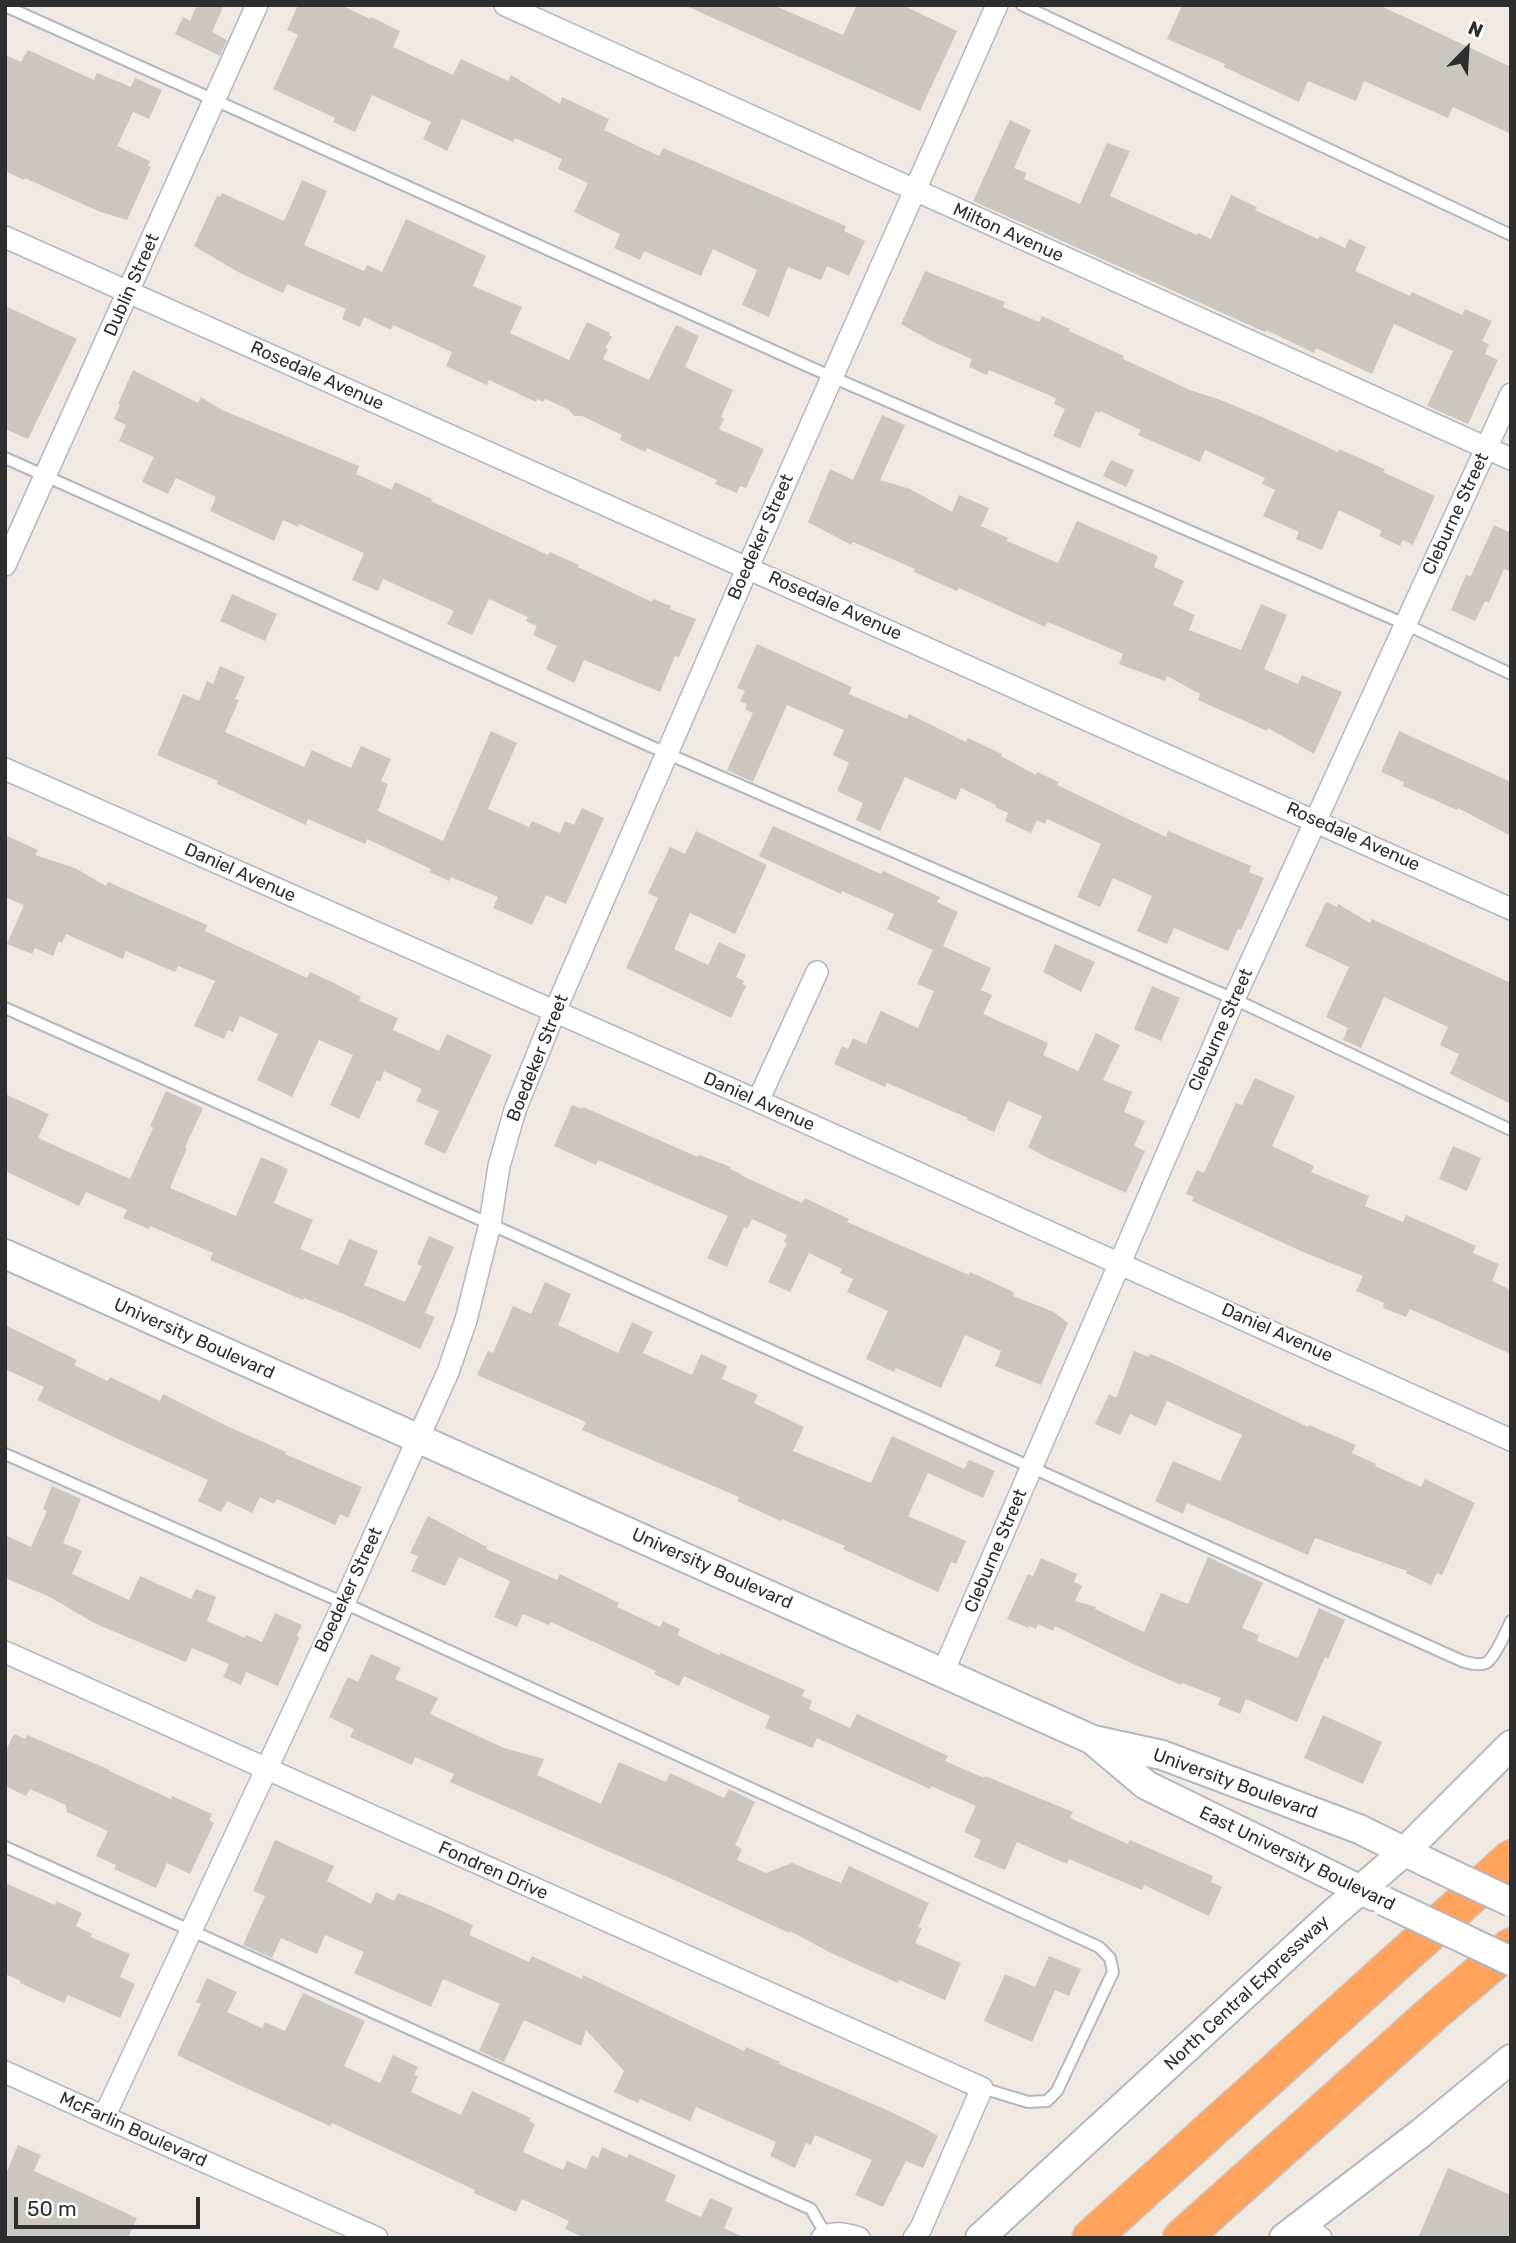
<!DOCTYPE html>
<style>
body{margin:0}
#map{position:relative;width:1516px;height:2243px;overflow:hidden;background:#efe9e1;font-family:Rubik,sans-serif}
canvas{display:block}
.frame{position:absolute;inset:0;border:7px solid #2e2e2e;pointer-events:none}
.north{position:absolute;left:1432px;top:14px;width:70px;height:70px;-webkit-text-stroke:5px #fff;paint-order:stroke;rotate:24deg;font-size:19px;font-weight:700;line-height:28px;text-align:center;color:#2e2e2e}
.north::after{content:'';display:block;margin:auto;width:24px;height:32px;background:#2e2e2e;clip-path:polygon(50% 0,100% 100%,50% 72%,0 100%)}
.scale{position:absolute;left:14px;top:2197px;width:186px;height:32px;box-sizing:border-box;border:4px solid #2e2e2e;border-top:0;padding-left:9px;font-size:21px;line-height:24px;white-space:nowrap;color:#2e2e2e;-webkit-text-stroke:5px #fff;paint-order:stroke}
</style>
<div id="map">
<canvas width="1516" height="2243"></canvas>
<div class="frame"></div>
<div class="north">N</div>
<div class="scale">50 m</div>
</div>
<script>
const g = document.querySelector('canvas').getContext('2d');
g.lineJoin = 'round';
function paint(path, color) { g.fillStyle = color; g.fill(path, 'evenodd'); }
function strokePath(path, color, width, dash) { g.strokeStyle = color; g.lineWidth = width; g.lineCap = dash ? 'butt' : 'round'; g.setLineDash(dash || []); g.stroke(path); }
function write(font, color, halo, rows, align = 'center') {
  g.font = font + ' Rubik,sans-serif'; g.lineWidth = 5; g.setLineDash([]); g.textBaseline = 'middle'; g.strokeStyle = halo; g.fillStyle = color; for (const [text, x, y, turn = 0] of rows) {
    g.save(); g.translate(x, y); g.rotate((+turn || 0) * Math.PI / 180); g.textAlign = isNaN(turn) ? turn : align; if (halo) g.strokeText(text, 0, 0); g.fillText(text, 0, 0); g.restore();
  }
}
paint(new Path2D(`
 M197,5H224L212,32L227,40L220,56L175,34L183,17L190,21Z
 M298,5H341L370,19L371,17L400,31L393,47L453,75L461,59L508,81L511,75L560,104L562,97L609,119L604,130L659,156L663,148L846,226L844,231L865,241L849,276L827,266L821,280L788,267L769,317L742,305L757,270L713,249L701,276L644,251L640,260L614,248L620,234L574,212L588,183L558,169L562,159L515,138L513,142L462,119L447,151L423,139L431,122L372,95L355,132L333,122L335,118L273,89L298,35L287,30Z
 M684,5H773L843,35L857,5H902L957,31L920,111Z
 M1182,5H1379L1511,67V134L1453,107L1448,118L1364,81L1356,101L1308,81L1299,102L1224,67L1225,64L1167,39Z
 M28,50L94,80L97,73L131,87L135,78L162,90L149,119L133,112L117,146L150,161L148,166L151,167L127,220L98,211L25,178L24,180L5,171V55L21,62Z
 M1010,120L1031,130L1014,168L1027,173L1024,179L1080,204L1107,143L1130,151L1110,196L1197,235L1198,233L1211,239L1231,195L1257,207L1255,210L1318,239L1320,236L1345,248L1349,239L1366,247L1355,271L1410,296L1412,292L1462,315L1465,309L1492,321L1482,341L1489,344L1485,354L1498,360L1468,424L1427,406L1453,351L1394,324L1372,374L1316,348L1314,353L1266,330L1265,332L973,201Z
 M302,180L327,191L304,245L364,271L367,265L382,272L406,219L486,256L473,286L522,307L510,333L569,360L587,322L610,333L609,335L612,337L605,348L608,349L603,359L649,380L676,325L699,336L685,367L733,390L721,417L724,419L719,429L764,449L746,488L740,486L737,493L715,484L717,480L647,448L645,452L620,440L622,435L582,416H574L568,409L545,399L543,402L537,399L536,402L489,380L487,385L446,366L452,352L393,325L391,330L364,317L360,327L342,319L346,309L287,284L283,293L238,272L194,246L217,196L220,197L222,193L284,221Z
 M925,271L1005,302L1003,307L1039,322L1042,316L1070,329L1069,331L1124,356L1123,359L1190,390L1218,399L1264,418L1338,452L1339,449L1385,469L1383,472L1435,496L1413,545L1403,540L1400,546L1379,536L1382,531L1339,510L1322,550L1296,539L1299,532L1263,516L1275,490L1262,484L1265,478L1205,450L1200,462L1138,435L1141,430L1100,411L1099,413L1096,411L1080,448L1053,436L1065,409L1054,404L1056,398L989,370L987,375L969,367L972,359L935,343L901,324Z
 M5,306L77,339L28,439L5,429Z
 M133,370L198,403L201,397L222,410L359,466L356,474L392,490L395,482L432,499L431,501L511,538L548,555L550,552L579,565L578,567L652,602L653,599L671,606L669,609L696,619L679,657L675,656L660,692L584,660L574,683L546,669L557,646L533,635L537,626L526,621L528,617L489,599L472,635L447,624L454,611L383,579L378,591L352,580L364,553L299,524L298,527L283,520L274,541L210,511L216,497L176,478L168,494L142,482L154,457L119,441L126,425L114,419L120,405L118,404Z
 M882,415L905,425L880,480L910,489L952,512L959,495L989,508L981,526L1008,538L1007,541L1058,563L1077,521L1158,556L1154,567L1184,581L1173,605L1195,615L1189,630L1241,650L1261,604L1287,615L1264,669L1298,684L1302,675L1342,692L1314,754L1268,728L1267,731L1198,700L1200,694L1167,676L1165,681L1119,664L1123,654L1048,622L1045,627L959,588L957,591L914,572L915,569L853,542L851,545L808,522L830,469L853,480Z
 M1111,460L1134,470L1126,487L1103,476Z
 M1494,525L1511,533V572L1504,569L1489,603L1485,601L1475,621L1451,610L1466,575L1471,576Z
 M232,594L277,614L265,641L220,621Z
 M757,644L852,687L849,694L907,719L909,714L966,742L968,738L1002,754L1001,756L1036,775L1037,772L1059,782L1057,785L1166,837L1168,831L1251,866L1249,872L1264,878L1241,930L1238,929L1228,951L1174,928L1167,944L1137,931L1152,896L1113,878L1100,907L1077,897L1101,844L1047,819L1045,824L1037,820L1031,833L1005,821L1008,813L995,807L996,805L961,788L956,800L905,777L880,831L856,820L863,803L837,791L849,763L833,755L844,730L787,705L753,782L727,770L753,713L745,709L747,704L740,701L745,691L737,688Z
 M220,666L245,677L235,699L239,700L225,732L304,767L312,750L351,768L361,746L391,759L381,781L388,784L378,811L443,841L491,731L517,743L488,809L529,827L532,821L560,833L565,821L574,825L582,808L604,818L566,904L546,895L532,925L493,908L498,897L451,877L449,881L429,872L431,869L367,839L365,844L308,819L306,825L217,784L218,781L157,755L183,694L199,701L207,681L213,684Z
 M1399,731L1511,782V836L1458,808L1457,810L1403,786L1404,782L1381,772Z
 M773,826L881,874L883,871L940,897L937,902L958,912L943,946L991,968L981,990L992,995L983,1014L1048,1043L1043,1055L1078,1071L1096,1033L1120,1045L1103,1080L1132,1092L1124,1112L1145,1121L1134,1146L1145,1151L1126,1193L1048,1158L1028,1147L1042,1116L1008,1101L994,1132L967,1120L968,1118L887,1083L885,1087L834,1064L842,1046L848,1049L853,1038L866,1044L881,1011L918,1028L934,991L917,984L933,950L887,929L894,914L842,891L841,894L759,856Z
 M696,831L767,865L735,934L690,913L674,949L708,965L719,942L746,955L736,977L744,981L742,984L746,986L731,1018L626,968L658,898L648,893L670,847L685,854Z
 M5,835L38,850L35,855L75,868L106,886L108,882L207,925L205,931L307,978L310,972L332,982L361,997L359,1001L398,1018L393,1030L439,1051L447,1034L492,1055L445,1154L424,1144L439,1111L416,1101L422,1089L384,1071L380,1082L377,1080L359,1119L330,1105L353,1055L319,1040L292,1097L257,1080L278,1034L240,1016L233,1032L228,1030L224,1039L194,1026L215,981L178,966L175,972L126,951L123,959L66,934L62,943L59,941L53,956L35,948L32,954L7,944L24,905L5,897Z
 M1326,902L1337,907L1338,904L1370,923L1372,919L1511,983V1104L1450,1074L1459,1054L1440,1045L1448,1027L1384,997L1361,1048L1343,1040L1348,1028L1326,1017L1349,967L1305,946Z
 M1055,944L1095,962L1081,992L1043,972Z
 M1152,986L1180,998L1161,1041L1134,1029Z
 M1255,1078L1295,1096L1272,1146L1314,1166L1311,1172L1369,1196L1365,1206L1403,1222L1406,1215L1454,1236L1476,1246L1473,1253L1499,1264L1492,1281L1511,1290V1354L1410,1309L1406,1317L1383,1308L1384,1303L1356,1291L1363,1276L1303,1252L1192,1201L1194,1197L1186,1194L1197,1170L1204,1173L1236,1103L1242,1105Z
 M166,1091L203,1108L185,1147L187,1148L170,1188L236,1216L261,1157L288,1169L274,1203L313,1220L300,1249L338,1265L349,1239L378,1251L364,1285L405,1302L422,1266L417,1264L429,1236L454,1247L425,1313L435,1317L420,1349L353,1318L304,1298L303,1300L210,1260L213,1253L150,1226L149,1229L123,1218L127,1210L86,1192L79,1206L5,1171V1094L49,1114L38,1138L130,1179L153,1128L150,1126Z
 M572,1105L582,1109L583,1107L698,1157L699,1155L731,1167L730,1169L741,1174L740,1175L802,1203L805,1198L849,1219L847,1222L969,1275L970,1272L1014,1292L1013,1296L1054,1312L1068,1323L1041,1385L995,1366L1001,1351L965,1335L941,1388L896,1368L894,1372L866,1359L888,1311L847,1292L853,1279L840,1273L842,1269L809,1253L790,1292L768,1282L787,1243L784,1242L787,1235L752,1219L747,1229L744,1227L727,1267L707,1258L728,1216L598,1160L596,1165L554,1146Z
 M1453,1146L1481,1158L1467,1191L1439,1179Z
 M545,1282L571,1294L558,1325L618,1353L632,1322L653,1332L643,1353L692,1375L701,1354L727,1366L722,1379L758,1395L754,1403L804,1427L793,1451L871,1483L892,1436L964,1469L969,1460L995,1471L983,1498L928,1473L908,1516L966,1541L956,1564L951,1562L938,1592L843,1549L845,1546L782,1519L781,1521L737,1501L739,1497L582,1430L586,1422L477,1375L488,1351L493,1353L513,1306L531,1314Z
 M5,1325L77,1360L74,1365L108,1381L110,1377L160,1401L163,1394L231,1428L286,1452L285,1454L362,1487L348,1518L340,1514L335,1525L277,1499L274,1504L260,1497L252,1513L227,1501L221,1512L198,1501L208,1480L120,1440L37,1400L44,1387L5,1369Z
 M1134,1351L1149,1357L1150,1354L1168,1361L1308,1427L1309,1425L1356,1445L1352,1453L1376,1464L1375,1466L1421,1487L1425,1479L1475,1503L1442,1575L1437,1573L1431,1585L1406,1573L1407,1571L1315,1538L1308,1555L1187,1503L1183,1514L1155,1501L1173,1461L1220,1481L1242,1435L1167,1401L1156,1426L1130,1414L1120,1435L1095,1424L1109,1394L1116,1398Z
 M52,1486L81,1499L63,1543L82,1551L72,1574L129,1600L140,1576L191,1599L196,1589L216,1597L207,1621L245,1638L246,1635L262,1642L275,1613L302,1625L297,1635L299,1638L278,1686L246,1672L241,1685L223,1677L229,1664L192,1648L186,1662L94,1623L50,1597L5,1578V1535L31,1547L47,1511L43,1509Z
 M428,1516L487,1547L486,1549L557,1580L560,1574L619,1603L617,1607L660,1627L663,1621L680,1629L677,1635L719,1655L721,1653L805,1690L802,1696L812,1701L809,1709L850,1728L857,1714L948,1756L945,1761L984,1778L985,1776L1073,1812L1070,1818L1128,1844L1130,1840L1213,1876L1211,1882L1222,1887L1209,1916L1144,1885L1142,1890L1069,1859L1067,1864L1017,1842L1005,1870L974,1857L981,1840L964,1832L976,1806L931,1786L930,1789L817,1738L812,1748L765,1728L770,1716L684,1676L679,1686L654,1674L656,1671L551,1622L549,1625L523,1614L517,1627L494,1617L510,1581L459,1557L445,1586L411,1571L418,1556L410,1553Z
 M1208,1557L1263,1583L1242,1628L1259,1635L1257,1641L1298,1658L1319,1608L1345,1620L1328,1659L1325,1657L1297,1722L1246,1699L1240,1714L1218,1705L1221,1698L1182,1683L1181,1685L1135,1665L1055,1626L1053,1631L1038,1624L1036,1629L1029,1626L1028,1628L1007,1619L1028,1574L1033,1576L1041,1558L1077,1574L1074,1582L1082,1586L1075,1601L1096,1607L1095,1609L1144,1632L1161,1593L1188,1604Z
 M371,1654L401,1668L395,1679L438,1698L430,1714L504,1748L544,1759L537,1775L601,1804L619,1762L666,1782L670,1773L724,1798L729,1789L755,1802L735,1845L742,1849L737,1860L766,1873L792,1863L841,1883L849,1866L929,1903L918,1927L922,1928L915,1943L961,1963L945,2000L899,1980L898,1983L831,1953L790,1931L789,1933L681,1883L484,1797L450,1782L454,1774L415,1757L412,1765L350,1737L354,1729L329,1717L348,1677L358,1682Z
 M1323,1715L1382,1742L1363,1784L1304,1758Z
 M14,1734L25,1739L27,1735L110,1770L109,1771L171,1799L172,1796L212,1814L209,1820L214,1823L190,1874L167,1863L156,1888L114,1869L116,1865L96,1856L108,1831L67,1812L66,1805L30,1789L26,1796L5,1786V1752Z
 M275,1840L334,1866L327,1881L371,1904L376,1892L394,1901L398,1893L431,1906L473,1925L469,1935L529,1962L532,1956L582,1979L583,1975L744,2051L746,2047L780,2062L779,2064L887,2110L924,2128L938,2136L923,2168L906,2161L883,2207L855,2195L872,2160L815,2135L811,2145L806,2143L795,2168L770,2156L776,2142L696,2107L690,2121L640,2099L638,2103L614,2092L624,2071L586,2030L581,2046L524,2020L504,2062L479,2051L500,2004L443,1979L431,2007L354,1973L364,1952L325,1935L317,1954L281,1938L272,1958L243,1945L265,1896L253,1891Z
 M5,1883L55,1905L56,1901L82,1913L76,1926L92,1934L91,1937L130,1954L120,1977L135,1984L120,2018L68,1995L64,2003L20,1983L21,1981L5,1974Z
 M1049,1956L1081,1969L1069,1996L1055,1990L1032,2042L984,2021L1005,1974L1035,1987Z
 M207,1978L237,1992L227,2012L262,2028L265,2022L285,2031L303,1993L365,2021L344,2066L380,2083L393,2055L418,2067L414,2075L418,2076L411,2092L461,2115L472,2091L531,2118L529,2121L535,2124L523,2152L563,2170L567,2161L586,2169L592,2155L598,2158L602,2147L627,2158L629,2154L676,2175L665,2201L701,2217L710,2198L733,2208L724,2228L745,2238H585L565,2229L569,2221L522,2199L516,2212L474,2193L475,2190L332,2123L330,2126L237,2084L177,2055L201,2004L196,2002Z
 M18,2145L41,2155L34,2171L137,2218L128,2238H5V2176Z
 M1448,2168L1511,2195V2238H1418Z`), '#cbc7bf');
const lane = new Path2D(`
 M1022,5L1511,235
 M5,6L832,377L1405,624L1511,674
 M5,458L668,754L1234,999L1511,1130
 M5,1008L490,1224L1462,1661C1469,1663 1479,1666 1486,1663C1495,1658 1506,1631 1511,1621
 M5,1454L344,1603L1099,1947L1110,1958L1113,1972L1057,2091L1047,2101L1028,2102L982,2088
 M5,1847L811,2209L826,2235`);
const street = new Path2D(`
 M505,5L1511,459
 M5,237L1511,909
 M5,565L257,5
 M5,769L758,1101L1511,1440
 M758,1101L817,972
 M5,1652L982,2088L921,2228L914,2238
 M943,1672L1234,999L1511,394
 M5,2072L104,2117L377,2238
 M104,2117L344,1603L448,1372L466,1320L490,1224L499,1166L515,1110L555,1011L748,567L997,5
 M1301,2223L1321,2238
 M822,2238C832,2231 847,2234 859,2238`);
const secondary = new Path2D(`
 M5,1254L1093,1740L1162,1755L1359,1829L1426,1862
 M1095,1742L1146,1785L1373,1896
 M980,2238L1329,1917L1405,1851L1511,1745
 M1284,2238L1421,2133L1511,2059`);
const highway = new Path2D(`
 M1091,2238L1511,1859
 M1182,2238L1440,2007L1511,1947`);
strokePath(lane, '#b4b7c1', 14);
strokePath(street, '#b4b7c1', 24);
strokePath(secondary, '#b4b7c1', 32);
strokePath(highway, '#c9c9c9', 40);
strokePath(lane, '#fff', 10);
strokePath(street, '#fff', 21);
strokePath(secondary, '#fff', 28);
strokePath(highway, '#ffa35c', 37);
const secondaryBridge = new Path2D(`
 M1426,1862L1511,1902
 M1384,1901L1511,1961`);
strokePath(secondaryBridge, '#b4b7c1', 32, []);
strokePath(secondaryBridge, '#fff', 28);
write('18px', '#2e2e2e', '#fff', [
 ["Milton Avenue",1008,233,24],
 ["Dublin Street",132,285,-66],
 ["Rosedale Avenue",317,376,24],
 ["Cleburne Street",1456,514,-65],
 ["Boedeker Street",761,537,-66],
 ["Rosedale Avenue",835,606,24],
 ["Rosedale Avenue",1353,837,24],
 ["Daniel Avenue",240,873,24],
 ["Cleburne Street",1221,1030,-66],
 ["Boedeker Street",538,1058,-68],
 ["Daniel Avenue",759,1102,24],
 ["Daniel Avenue",1277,1333,24],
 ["University Boulevard",194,1339,24],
 ["Cleburne Street",996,1551,-67],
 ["University Boulevard",712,1569,24],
 ["Boedeker Street",349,1590,-65],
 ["University Boulevard",1235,1784,20],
 ["East University Boulevard",1297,1859,26],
 ["Fondren Drive",493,1871,24],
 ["North Central Expressway",1247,1993,-43],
 ["McFarlin Boulevard",133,2130,24]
]);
</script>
